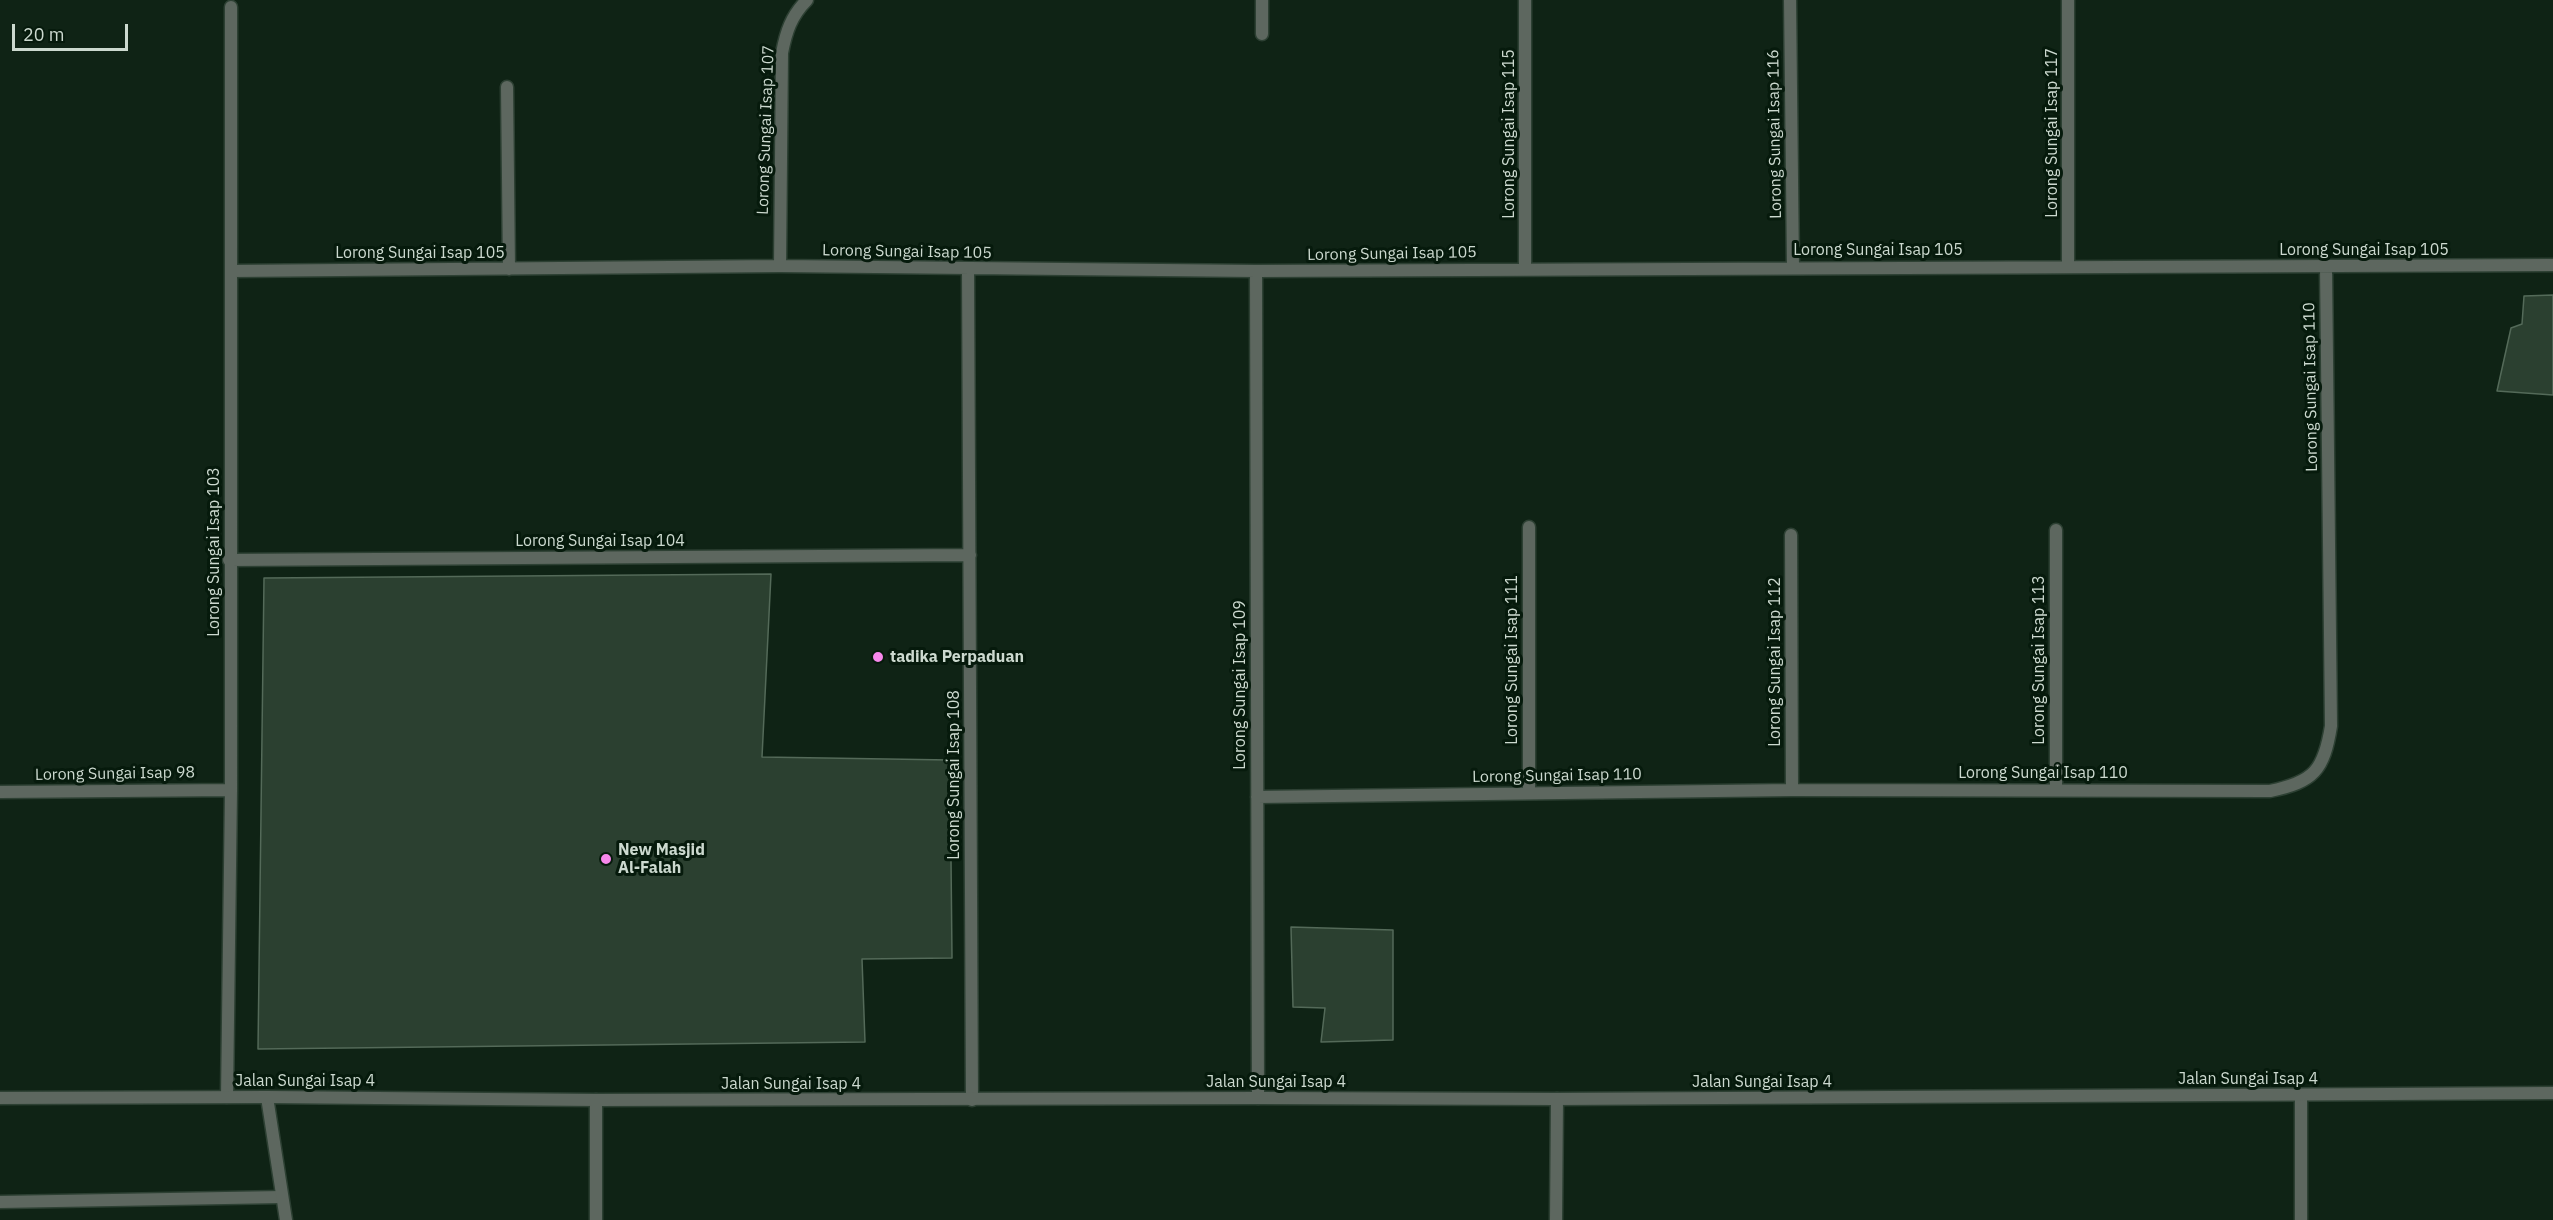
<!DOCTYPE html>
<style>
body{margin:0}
#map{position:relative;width:2553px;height:1220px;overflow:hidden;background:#0f2315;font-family:"IBM Plex Sans",sans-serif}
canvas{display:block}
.scale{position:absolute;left:12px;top:24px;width:116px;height:27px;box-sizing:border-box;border:3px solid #ccd9cf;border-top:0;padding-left:8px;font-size:18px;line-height:21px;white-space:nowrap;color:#ccd9cf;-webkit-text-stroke:4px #061a0c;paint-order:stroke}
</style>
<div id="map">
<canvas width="2553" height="1220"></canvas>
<div class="scale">20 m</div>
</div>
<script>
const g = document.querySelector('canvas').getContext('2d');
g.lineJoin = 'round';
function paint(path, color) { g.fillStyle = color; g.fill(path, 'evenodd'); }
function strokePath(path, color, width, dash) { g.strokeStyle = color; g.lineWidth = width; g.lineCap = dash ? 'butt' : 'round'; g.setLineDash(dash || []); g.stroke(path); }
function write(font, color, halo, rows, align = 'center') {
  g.font = font + ' "IBM Plex Sans",sans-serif'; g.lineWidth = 6; g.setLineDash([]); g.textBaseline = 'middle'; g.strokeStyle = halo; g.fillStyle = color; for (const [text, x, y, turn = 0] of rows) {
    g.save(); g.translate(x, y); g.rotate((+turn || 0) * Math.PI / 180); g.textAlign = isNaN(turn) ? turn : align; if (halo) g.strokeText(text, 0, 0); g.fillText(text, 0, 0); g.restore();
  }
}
const building = new Path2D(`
 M2553,295V395L2497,391L2511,328L2522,324L2524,296Z
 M771,574L762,757L950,760L952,958L862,959L865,1042L258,1049L264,578Z
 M1291,927L1393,930V1040L1321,1042L1325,1008L1293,1007Z`);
paint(building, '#2b4030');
strokePath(building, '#546a59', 1.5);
const service = new Path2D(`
 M0,1202L282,1197`);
const minor = new Path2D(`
 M1790,0L1793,267
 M1262,34V0
 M507,87L509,269
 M780,266L782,53C786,32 791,16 807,0
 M2068,266V0
 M1525,269V0
 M968,270L972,1100
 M232,271L780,266L1256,271L2553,265
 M1256,271L1258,1098
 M2056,530V789
 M1791,535L1792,790
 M229,560L970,555
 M0,792L231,790
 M1529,792V527
 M1257,797L1792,790L2270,791C2314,782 2324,770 2331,726L2326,267
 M227,1097L231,790V7
 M267,1097L286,1220
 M596,1220V1100
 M1556,1220L1557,1099
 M2301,1220V1096`);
const tertiary = new Path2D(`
 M0,1098L267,1097L596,1100L1258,1098L1557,1099L2553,1093`);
strokePath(service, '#2d4033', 15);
strokePath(minor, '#2d4033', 15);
strokePath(tertiary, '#2d4033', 15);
strokePath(service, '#5d675f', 12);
strokePath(minor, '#5d675f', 12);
strokePath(tertiary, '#5d675f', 12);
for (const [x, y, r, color] of [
 [878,657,6,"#f788eb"],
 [606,859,6,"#f788eb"]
]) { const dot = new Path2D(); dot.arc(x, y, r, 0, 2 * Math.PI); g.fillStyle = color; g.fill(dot); strokePath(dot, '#061a0c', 2); }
write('16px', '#ccd9cf', '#061a0c', [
 ["Lorong Sungai Isap 107",766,130,-88],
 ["Lorong Sungai Isap 117",2052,133,-90],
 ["Lorong Sungai Isap 115",1509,134,-90],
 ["Lorong Sungai Isap 116",1775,134,-91],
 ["Lorong Sungai Isap 105",1878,250],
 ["Lorong Sungai Isap 105",2364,250],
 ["Lorong Sungai Isap 105",907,252,1],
 ["Lorong Sungai Isap 105",420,253],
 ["Lorong Sungai Isap 105",1392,254,-1],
 ["Lorong Sungai Isap 110",2311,387,-91],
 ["Lorong Sungai Isap 104",600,541],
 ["Lorong Sungai Isap 103",214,552,-90],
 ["Lorong Sungai Isap 111",1512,660,-90],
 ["Lorong Sungai Isap 113",2039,660,-90],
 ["Lorong Sungai Isap 112",1775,662,-90],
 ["Lorong Sungai Isap 109",1240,685,-90],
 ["Lorong Sungai Isap 110",2043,773],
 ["Lorong Sungai Isap 98",115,774,-1],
 ["Lorong Sungai Isap 108",954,775,-90],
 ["Lorong Sungai Isap 110",1557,776,-1],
 ["Jalan Sungai Isap 4",2248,1079],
 ["Jalan Sungai Isap 4",305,1081],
 ["Jalan Sungai Isap 4",1276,1082],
 ["Jalan Sungai Isap 4",1762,1082],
 ["Jalan Sungai Isap 4",791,1084]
]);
write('bold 16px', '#ccd9cf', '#061a0c', [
 ["tadika Perpaduan",890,657],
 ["New Masjid",618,850],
 ["Al-Falah",618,868]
], 'left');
</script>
